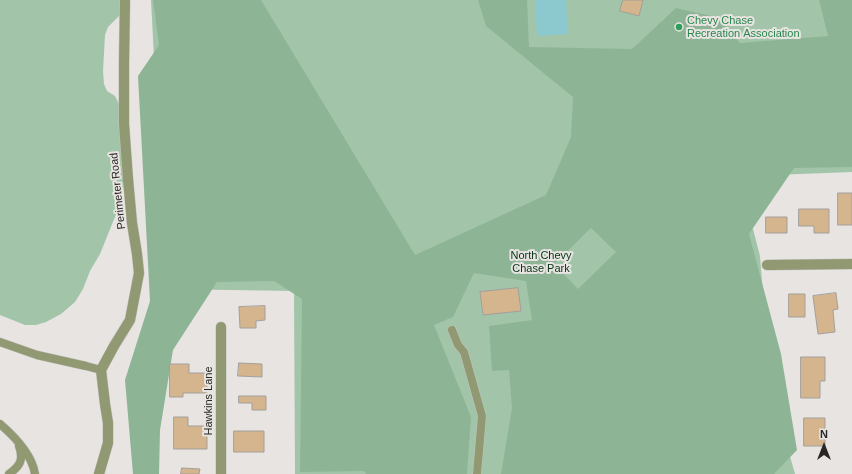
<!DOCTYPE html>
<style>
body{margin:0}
#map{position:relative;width:852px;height:474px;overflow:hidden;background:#e8e4e1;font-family:Helvetica,sans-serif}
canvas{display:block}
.north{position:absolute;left:804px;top:426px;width:40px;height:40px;-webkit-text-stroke:3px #e8e4e1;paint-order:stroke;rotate:0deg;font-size:11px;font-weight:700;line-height:16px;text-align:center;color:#282725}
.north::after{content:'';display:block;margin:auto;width:14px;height:18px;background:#282725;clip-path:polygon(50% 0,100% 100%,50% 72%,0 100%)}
</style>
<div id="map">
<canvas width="852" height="474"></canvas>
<div class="north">N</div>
</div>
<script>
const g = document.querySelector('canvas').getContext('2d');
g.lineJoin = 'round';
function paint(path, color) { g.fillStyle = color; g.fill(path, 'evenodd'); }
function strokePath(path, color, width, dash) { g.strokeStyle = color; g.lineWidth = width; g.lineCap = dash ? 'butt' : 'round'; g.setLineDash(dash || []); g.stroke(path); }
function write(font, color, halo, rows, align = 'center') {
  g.font = font + ' Helvetica,sans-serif'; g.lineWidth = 4; g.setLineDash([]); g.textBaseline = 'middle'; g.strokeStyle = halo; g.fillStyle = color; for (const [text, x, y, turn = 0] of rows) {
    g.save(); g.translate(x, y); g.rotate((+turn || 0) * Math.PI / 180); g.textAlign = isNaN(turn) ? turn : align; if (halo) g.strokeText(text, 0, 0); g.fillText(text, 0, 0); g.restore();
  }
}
paint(new Path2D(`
 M0,0H123L122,13L108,27L105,35L103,71L104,84L107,91L115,96L119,104L123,154V183L121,202L100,254L90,271L83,289L75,302L61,314L46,322L36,325H25L0,315Z
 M151,0H852V172L773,175L747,206L760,256L770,386L795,474H295L294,291L166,289Z`), '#a2c5a9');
paint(new Path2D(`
 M153,0H261L415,255L546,195L571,137L573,97L486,26L478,0H527L529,47L632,49L676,8L720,18L740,43L828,36L819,0H852V167L794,168L749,234L781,354L797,450L774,474H501L512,408L509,370L492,371L489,326L532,320L526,281L474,273L453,317L434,325L471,417L467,474H366L364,471L300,472L302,299L274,281L217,282L173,350L160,430L159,474H133L125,380L150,301L138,76L159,45ZM591,228L616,252L578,289L554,264Z`), '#8db595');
paint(new Path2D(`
 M535,0H566L568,34L537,36Z`), '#8bc9ce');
const building = new Path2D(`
 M623,0H643L639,16L620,11Z
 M838,193H852V225H838Z
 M799,209H829V233H814V226H799Z
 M766,217H787V233H766Z
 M518,288L521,311L483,315L480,292Z
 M836,293L838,309L833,310L835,332L818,334L813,296Z
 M789,294H805V317H789Z
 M265,306V320L256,321V328H240L239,307Z
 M801,357H825V381H820V398H801Z
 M239,363L262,364V377L238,376Z
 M170,364H189V373H207V393H183V397H170Z
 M239,396H266V410H252V403H239Z
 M174,417H188V426H207V449H174Z
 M804,418H825V446H804Z
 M234,431H264V452H234Z
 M182,468L200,469L199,474H181Z`);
paint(building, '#d5b58e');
strokePath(building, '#a29f9b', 1);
const service = new Path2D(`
 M452,330L458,345L464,352L482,416L477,474
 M0,342L37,355L86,366L101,370
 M0,424C14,436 32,455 35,474
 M9,474C20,466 24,460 19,446`);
const minor = new Path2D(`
 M767,265L852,264
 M221,327V474
 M99,474L108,443V423L105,404L101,370L114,346L130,320L139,273L137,254L132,223L128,179L124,124V63L125,0`);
strokePath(service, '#c5c2bf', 9);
strokePath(minor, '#c5c2bf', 11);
strokePath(service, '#919972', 8);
strokePath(minor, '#919972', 10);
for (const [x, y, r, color] of [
 [679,27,4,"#2e9e5b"]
]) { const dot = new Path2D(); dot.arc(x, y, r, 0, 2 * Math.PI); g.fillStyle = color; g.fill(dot); strokePath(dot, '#e8e4e1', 1.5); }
write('11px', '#27864d', '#e8e4e1', [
 ["Chevy Chase",687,21],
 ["Recreation Association",687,34]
], 'left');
write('11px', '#282725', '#e8e4e1', [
 ["Perimeter Road",118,191,-96],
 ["Hawkins Lane",209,401,-90]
]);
write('11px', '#023415', '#e8e4e1', [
 ["North Chevy",541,256],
 ["Chase Park",541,269]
]);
</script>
